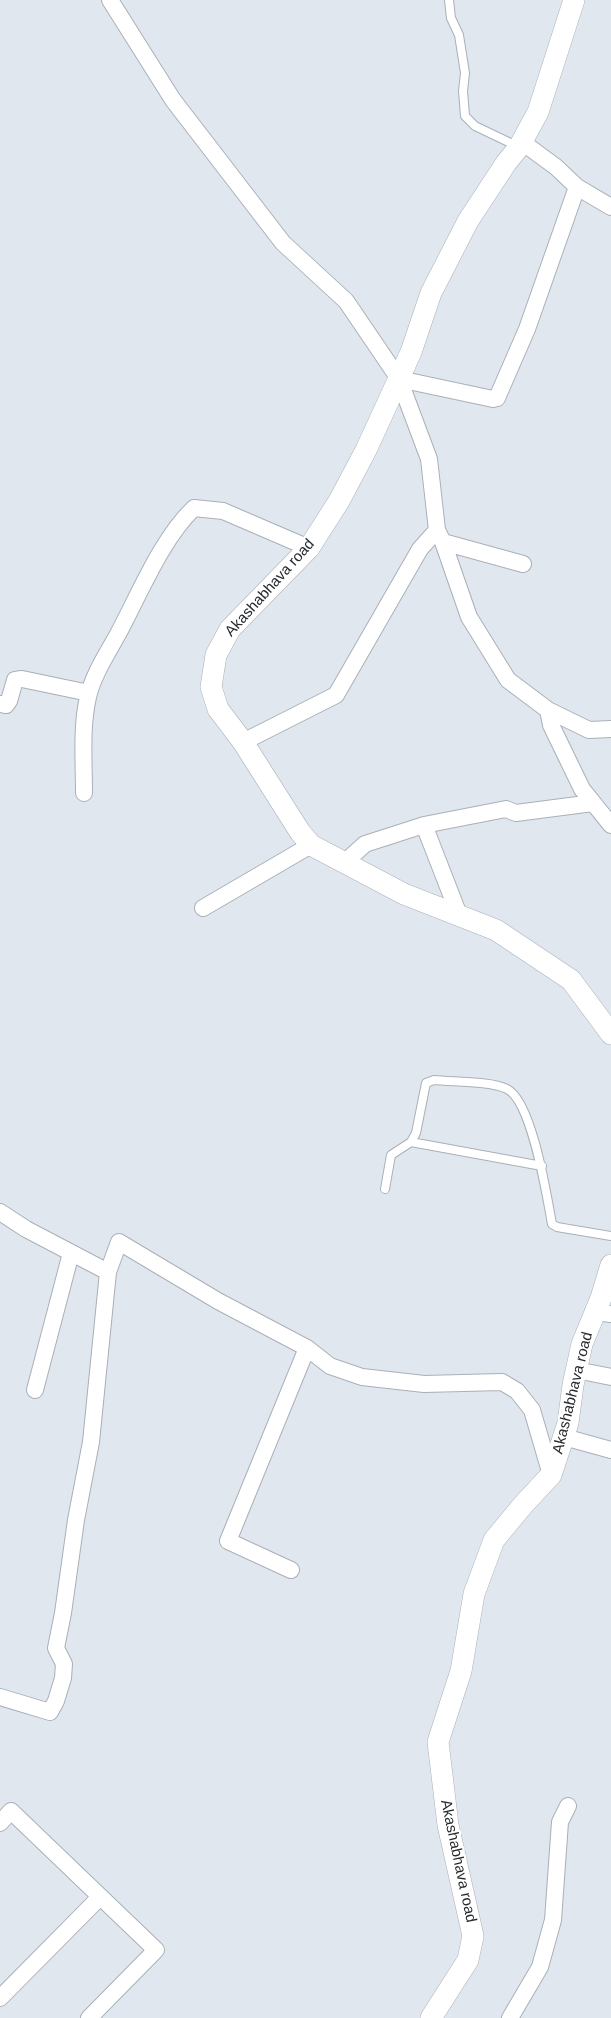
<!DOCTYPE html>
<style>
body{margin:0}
canvas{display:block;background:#e0e7ef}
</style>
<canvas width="611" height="2018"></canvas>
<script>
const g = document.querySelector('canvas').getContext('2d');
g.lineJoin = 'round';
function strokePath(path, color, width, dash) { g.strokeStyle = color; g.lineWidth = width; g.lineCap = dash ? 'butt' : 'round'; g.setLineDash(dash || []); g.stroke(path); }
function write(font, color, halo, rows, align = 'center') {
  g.font = font + ' Arial,sans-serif'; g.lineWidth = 4.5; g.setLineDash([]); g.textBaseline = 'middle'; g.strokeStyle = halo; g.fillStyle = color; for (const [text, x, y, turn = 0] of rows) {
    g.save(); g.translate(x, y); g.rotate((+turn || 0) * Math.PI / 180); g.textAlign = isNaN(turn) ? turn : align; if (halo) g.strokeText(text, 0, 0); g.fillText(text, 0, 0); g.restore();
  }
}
const service = new Path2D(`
 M449,0L451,18L459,35L465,73L463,91L465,116L475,126L519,147
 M411,1142L542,1166
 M385,1189L391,1155L411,1142L416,1133L426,1083L434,1080C453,1082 491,1081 507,1089C532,1101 547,1197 552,1224L557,1227L611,1236`);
const minor = new Path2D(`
 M110,0L173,100L283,243L346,301L399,379L429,459L437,530L443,542L469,617L508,680L548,710L589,730L611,729
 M522,142L556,167L577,187L611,207
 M399,379L493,399L497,398L527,329L577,187
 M443,542L523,564
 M0,704L6,705L9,701L15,680L22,679L89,693
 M548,710L551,725L582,789L611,825
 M243,742L336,695L420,549L437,530
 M84,793C84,761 81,728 88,697C93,675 107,654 118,634C139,595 162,538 194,508L223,511L309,548
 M424,825L459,915
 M344,863L365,844L424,825L506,809L516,813L593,803
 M203,908L311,845
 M0,1212L26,1229L108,1272L119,1242L218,1301L307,1348L330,1366L362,1377L424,1384L502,1382L517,1391L532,1410L551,1475
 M595,1312L611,1314
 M576,1370L611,1377
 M35,1390L71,1253
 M564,1437L611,1450
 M291,1570L228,1541L307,1348
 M0,1697L50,1712L56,1701L63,1678L64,1664L56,1648L63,1613L76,1520L91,1442L108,1272
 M0,1823L11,1811L156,1950L89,2018
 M0,1998L100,1897
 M510,2018L540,1967L553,1920L560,1822L568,1806`);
const tertiary = new Path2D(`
 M574,0L538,112L519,147L506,163L468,221L431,293L411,352L366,450L339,501L309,548L230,629L216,655L211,687L218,709L243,742L300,832L311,845L404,894L496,930L571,980L611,1034
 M431,2018L468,1960L473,1936L448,1825L438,1742L461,1671L474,1594L494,1540L523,1505L551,1475L568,1423L573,1385L582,1344L601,1298L611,1265`);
strokePath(service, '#aab0b8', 10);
strokePath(minor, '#aab0b8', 18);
strokePath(tertiary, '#aab0b8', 22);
strokePath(service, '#fff', 8);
strokePath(minor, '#fff', 16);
strokePath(tertiary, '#fff', 21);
write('15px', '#282a2d', '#fff', [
 ["Akashabhava road",270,588,-48],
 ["Akashabhava road",573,1393,-76],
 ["Akashabhava road",458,1861,78]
]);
</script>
